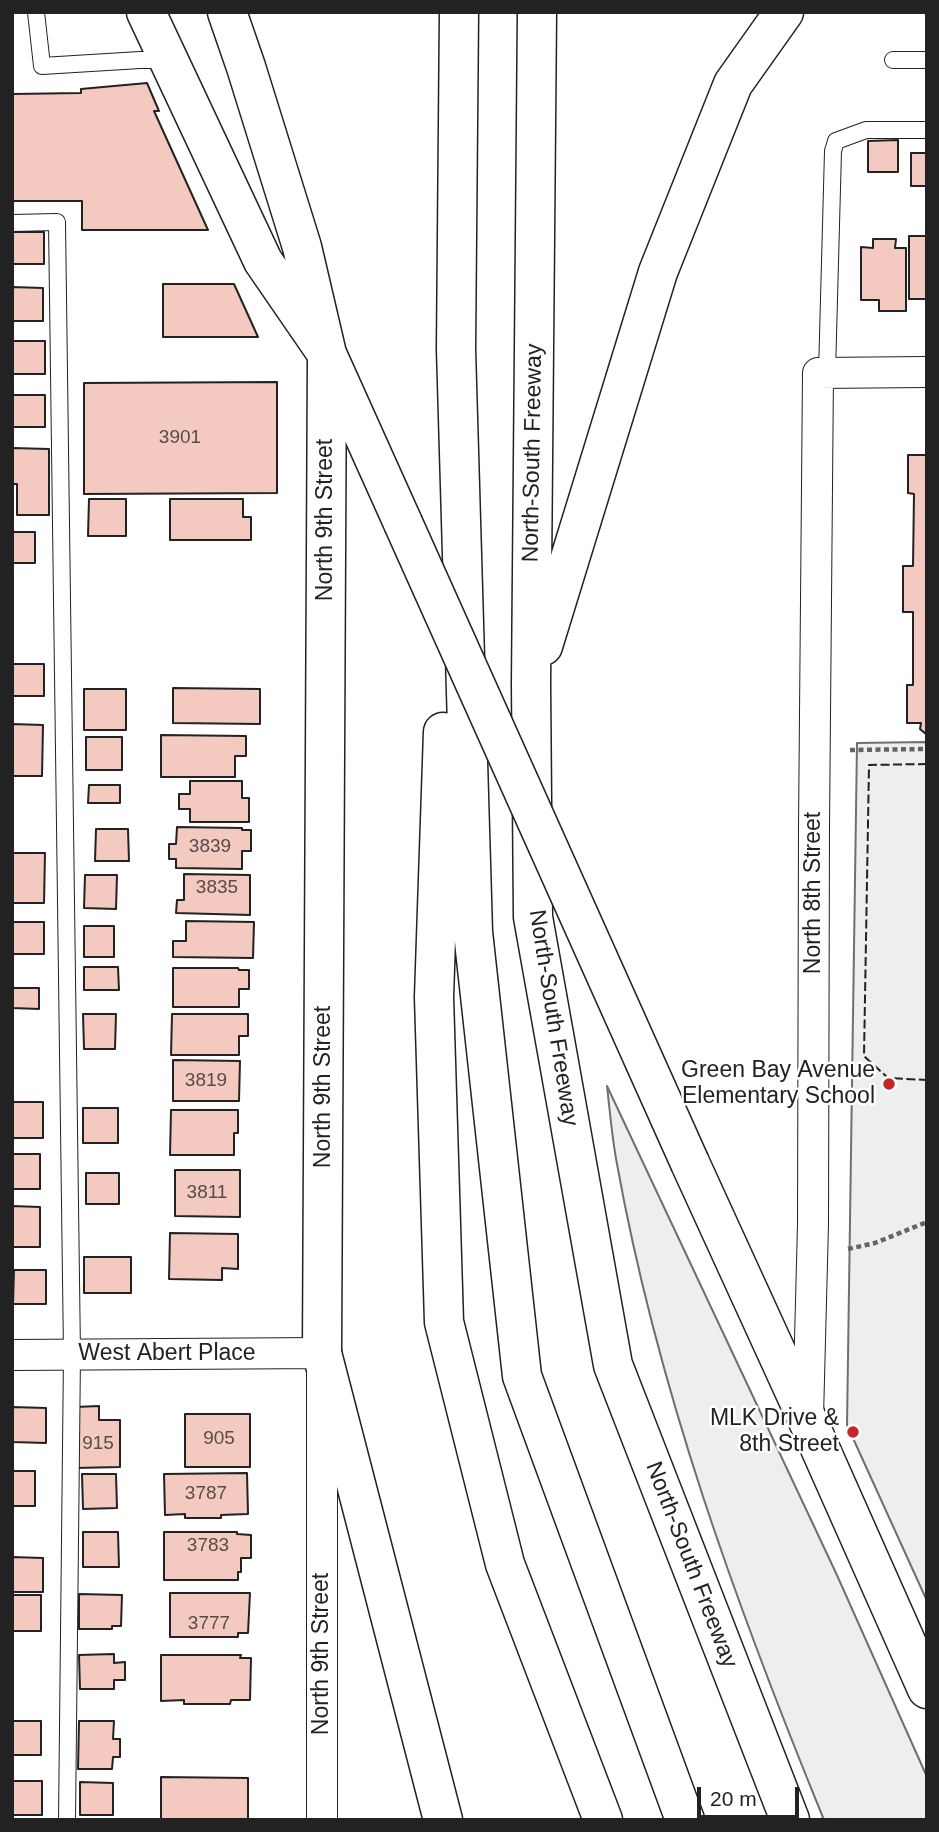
<!DOCTYPE html>
<style>
body{margin:0}
#map{position:relative;width:939px;height:1832px;overflow:hidden;background:#fff;font-family:Helvetica,sans-serif}
canvas{display:block}
.frame{position:absolute;inset:0;border:14px solid #222;pointer-events:none}
.scale{position:absolute;left:697px;top:1787px;width:102px;height:32px;box-sizing:border-box;border:4px solid #222;border-top:0;padding-left:9px;font-size:21px;line-height:24px;white-space:nowrap;color:#222;-webkit-text-stroke:5px #fff;paint-order:stroke}
</style>
<div id="map">
<canvas width="939" height="1832"></canvas>
<div class="frame"></div>
<div class="scale">20 m</div>
</div>
<script>
const g = document.querySelector('canvas').getContext('2d');
g.lineJoin = 'round';
function paint(path, color) { g.fillStyle = color; g.fill(path, 'evenodd'); }
function strokePath(path, color, width, dash) { g.strokeStyle = color; g.lineWidth = width; g.lineCap = dash ? 'butt' : 'round'; g.setLineDash(dash || []); g.stroke(path); }
function write(font, color, halo, rows, align = 'center') {
  g.font = font + ' Helvetica,sans-serif'; g.lineWidth = 5; g.setLineDash([]); g.textBaseline = 'middle'; g.strokeStyle = halo; g.fillStyle = color; for (const [text, x, y, turn = 0] of rows) {
    g.save(); g.translate(x, y); g.rotate((+turn || 0) * Math.PI / 180); g.textAlign = isNaN(turn) ? turn : align; if (halo) g.strokeText(text, 0, 0); g.fillText(text, 0, 0); g.restore();
  }
}
const green = new Path2D(`
 M927,742V1601L847,1425L857,743Z
 M607,1086L836,1573L927,1777V1820H824C737,1607 658,1391 617,1164C612,1138 610,1112 607,1086Z`);
paint(green, '#eee');
strokePath(green, '#6f6f6f', 2);
const building = new Path2D(`
 M147,83L159,111H154L208,230H82V201H12V94L81,93V89Z
 M898,140V172H868V141Z
 M911,153H927V186H911Z
 M12,232H44V264H12Z
 M909,236H927V299H909Z
 M873,239H896L895,248H906V311H879V300H861V247L873,248Z
 M163,284H234L258,337H163Z
 M12,287L43,288V321H12Z
 M12,341H45V374H12Z
 M277,382V493L84,494V383Z
 M12,395H45V427H12Z
 M12,448L49,449V515H17V484H12Z
 M908,455H927V735L920,729L921,723H907V685H913V612H903V566H913L914,494L908,493Z
 M89,499H126V536H88Z
 M170,499H243V517H251V540H170Z
 M12,532H35V563H12Z
 M12,664H44V696H12Z
 M173,688L260,689V724L173,723Z
 M84,689H126V730H84Z
 M12,724L43,725L42,776H12Z
 M161,735L246,736V756H235V777H161Z
 M86,737H122V770H86Z
 M190,781H242V798H249V822H190V809H179V794H190Z
 M89,785H120V803H88Z
 M177,827L242,828V830H251V851H242V869L176,868V859H169V844H176Z
 M96,829H128L129,861H95Z
 M12,853H45L44,903H12Z
 M184,874L250,875V915L176,913L177,900H184Z
 M85,875H117L116,909L84,908Z
 M186,921L254,922L253,958L173,957V941H186Z
 M13,922H44V954H13Z
 M84,926H114V957H84Z
 M84,967H118L119,990H84Z
 M173,968H238L239,970H249V989H239V1007H173Z
 M12,988H39V1009L12,1008Z
 M83,1014H116L115,1049H84Z
 M172,1014H248V1036H239V1055H171Z
 M173,1060L240,1061L239,1101H173Z
 M12,1102H43V1138H12Z
 M83,1108H118V1143H83Z
 M171,1110H238V1133H234V1155H170Z
 M12,1154H40V1189H12Z
 M175,1170H240V1217L175,1216Z
 M86,1173H119V1204H86Z
 M12,1206L40,1207V1247H12Z
 M170,1233L238,1234V1269L222,1268V1280L169,1279Z
 M84,1257H131V1293H84Z
 M14,1270H46V1304H13Z
 M99,1406V1420H120V1467L75,1468V1407Z
 M12,1407L46,1408V1443L12,1442Z
 M185,1414H250V1467H185Z
 M12,1471H35V1506H12Z
 M247,1473L248,1514L221,1515V1518H185V1514L165,1515L164,1474Z
 M82,1474H116L117,1508L83,1509Z
 M83,1532H118L119,1567H83Z
 M164,1532H237V1534L251,1535V1558H241V1572H238V1580H164Z
 M12,1557L43,1558V1592H12Z
 M170,1593H250L248,1633H238V1637H170Z
 M79,1594L122,1595L121,1626H112V1629H79Z
 M12,1595H41V1631H12Z
 M114,1654V1663L125,1662V1680H114V1689H80L79,1655Z
 M161,1655H241L240,1658H251L250,1700H231L230,1704H184V1700L161,1701Z
 M12,1721H41V1755H12Z
 M79,1721H114L113,1739H120V1757H113L112,1769H78Z
 M161,1777L248,1778V1820H161Z
 M12,1781H42V1815H12Z
 M80,1782L113,1783V1815H80Z`);
paint(building, '#f3c9c0');
strokePath(building, '#222', 2);
const lane = new Path2D(`
 M36,12L42,66L140,60H167
 M893,60H927
 M12,223L57,222L72,1354L67,1820
 M827,373L833,151L836,141L866,130H927`);
const street = new Path2D(`
 M12,1355L322,1353V1820
 M808,1417L813,1224L814,827L818,373L927,372`);
const secondary = new Path2D(`
 M146,12L263,261L327,354L403,523
 M227,12L246,67L302,247L327,354L322,1353
 M690,1163L808,1421L927,1689`);
const highway = new Path2D(`
 M459,12L456,349L473,932L522,1376L685,1820
 M537,12L531,684L533,917L613,1365L790,1820
 M543,646L658,272L733,84L784,12
 M443,732L434,997L444,1322L505,1564L603,1820
 M322,1353L443,1820`);
strokePath(lane, '#222', 18);
strokePath(street, '#222', 32);
strokePath(secondary, '#222', 41);
strokePath(highway, '#222', 41);
strokePath(new Path2D(`
 M850,750L927,749
 M848,1249L875,1243L927,1222`), '#646464', 4.5, [5, 3.5]);
strokePath(lane, '#fff', 16);
strokePath(street, '#fff', 30);
strokePath(secondary, '#fff', 38);
strokePath(highway, '#fff', 38);
const secondaryBridge = new Path2D(`
 M403,523L690,1163`);
strokePath(secondaryBridge, '#222', 41, []);
strokePath(secondaryBridge, '#fff', 38);
strokePath(new Path2D(`
 M927,764L869,765L864,1056L888,1078L927,1080`), '#222', 2, [9, 3.5]);
for (const [x, y, r, color] of [
 [889,1084,7,"#c62828"],
 [853,1432,7,"#c62828"]
]) { const dot = new Path2D(); dot.arc(x, y, r, 0, 2 * Math.PI); g.fillStyle = color; g.fill(dot); strokePath(dot, '#fff', 2.5); }
write('19px', '#564c4a', null, [
 ["3901",180,438],
 ["3839",210,847],
 ["3835",217,888],
 ["3819",206,1081],
 ["3811",207,1193],
 ["905",219,1439],
 ["915",98,1444],
 ["3787",206,1494],
 ["3783",208,1546],
 ["3777",209,1624]
]);
write('23px', '#222', '#fff', [
 ["North-South Freeway",533,453,-89],
 ["North 9th Street",326,520,-90],
 ["North 8th Street",814,893,-90],
 ["North-South Freeway",553,1018,81],
 ["North 9th Street",324,1087,-90],
 ["West Abert Place",167,1354],
 ["North-South Freeway",691,1565,69],
 ["North 9th Street",322,1654,-90]
]);
write('23px', '#222', '#fff', [
 ["Green Bay Avenue",875,1071],
 ["Elementary School",875,1097],
 ["MLK Drive &",839,1419],
 ["8th Street",839,1445]
], 'right');
</script>
